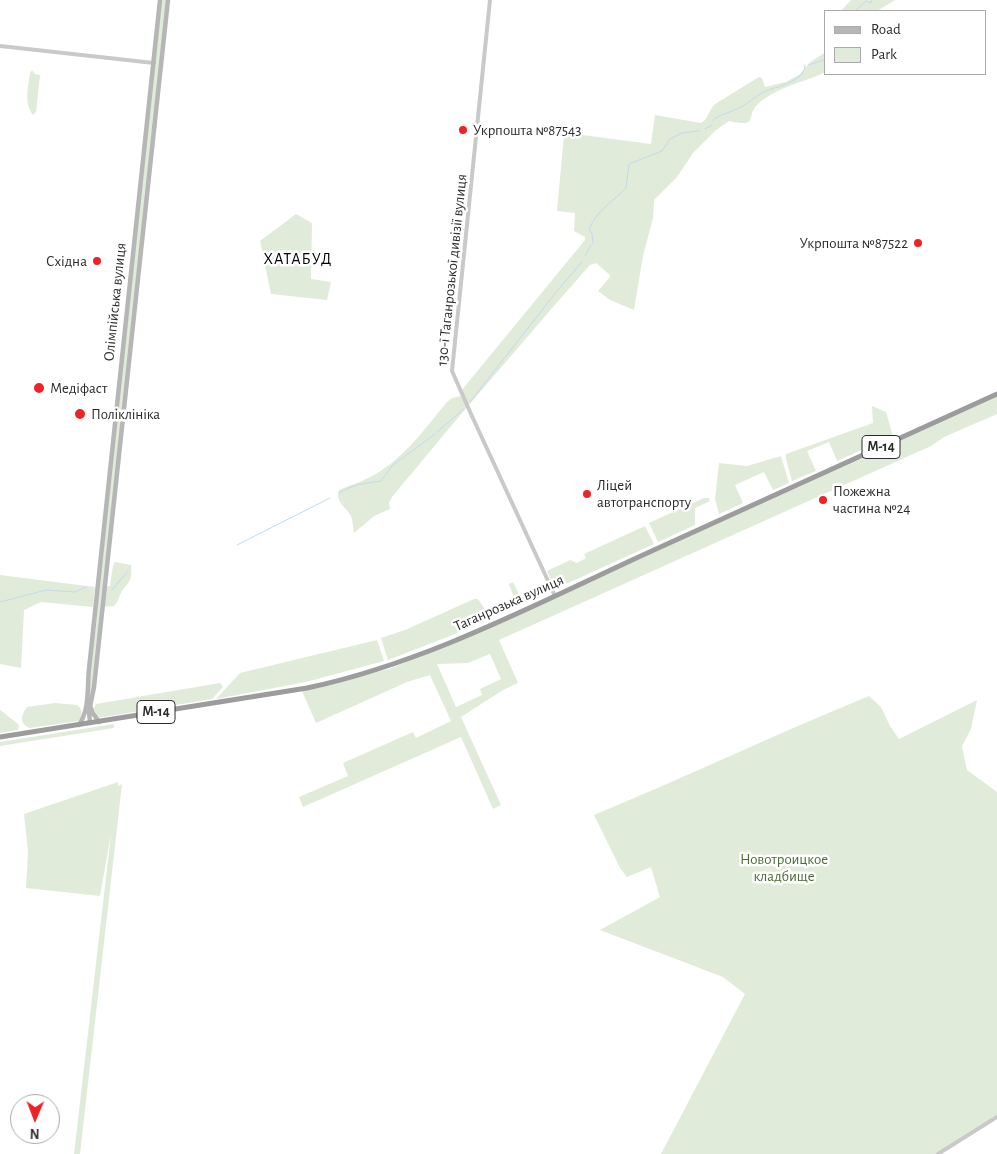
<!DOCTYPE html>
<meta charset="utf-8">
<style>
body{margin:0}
#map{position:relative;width:997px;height:1154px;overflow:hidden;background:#fff;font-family:"Alegreya Sans",sans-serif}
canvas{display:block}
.legend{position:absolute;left:824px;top:10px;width:162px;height:65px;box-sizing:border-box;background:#fff;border:1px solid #ababab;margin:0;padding:6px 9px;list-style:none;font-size:15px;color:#2c2c2c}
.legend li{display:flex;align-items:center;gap:10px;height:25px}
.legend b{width:25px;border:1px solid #ababab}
.north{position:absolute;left:10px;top:1094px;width:50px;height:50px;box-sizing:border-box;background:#fff;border:1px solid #ababab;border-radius:50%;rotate:181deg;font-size:14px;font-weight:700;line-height:20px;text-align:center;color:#2c2c2c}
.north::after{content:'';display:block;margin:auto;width:18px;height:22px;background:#ee2325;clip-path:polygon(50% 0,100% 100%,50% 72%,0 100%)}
</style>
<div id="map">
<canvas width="997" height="1154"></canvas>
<ul class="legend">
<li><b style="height:6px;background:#b6b6b6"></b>Road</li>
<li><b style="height:14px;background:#e1ebd9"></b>Park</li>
</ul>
<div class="north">N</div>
</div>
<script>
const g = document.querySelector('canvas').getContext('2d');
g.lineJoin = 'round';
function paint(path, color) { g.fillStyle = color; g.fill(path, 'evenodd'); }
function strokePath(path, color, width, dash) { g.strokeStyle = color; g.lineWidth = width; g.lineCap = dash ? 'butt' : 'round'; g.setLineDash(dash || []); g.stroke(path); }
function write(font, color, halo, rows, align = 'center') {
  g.font = font + ' "Alegreya Sans",sans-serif'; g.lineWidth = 5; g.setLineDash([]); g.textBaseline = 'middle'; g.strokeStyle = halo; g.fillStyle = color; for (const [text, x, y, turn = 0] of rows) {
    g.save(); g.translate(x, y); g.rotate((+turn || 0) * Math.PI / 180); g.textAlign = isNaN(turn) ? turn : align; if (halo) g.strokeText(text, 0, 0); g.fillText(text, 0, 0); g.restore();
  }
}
paint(new Path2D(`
 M160,0H168L105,587L110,586L113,566L115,562L131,565C133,585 126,582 120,595C118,600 118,602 114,606L103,607L93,697H86Z
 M851,0H895L877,11H841Z
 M826,52V72C804,82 778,87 759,103C744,116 761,128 729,121L716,130L693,153L677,177L654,200L653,218L643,256L634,310L610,300L598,291L610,277V275L596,263L590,265L559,300L468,406L461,391L585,240V237L574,231L575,213L557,211L564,135L567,133L651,144L655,115L701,123C708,120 709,109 715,104L759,77L762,78L765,87L786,82L800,74L810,62Z
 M32,70L35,74L40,75L36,112L33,115C24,104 28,87 30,73Z
 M296,214L312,223L311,279L331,282L327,300L271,294L260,241Z
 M461,396L467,407L392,497L389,503L390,509L374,516L354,533C353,528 353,521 351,516C346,507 335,502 339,490C354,484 369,479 382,470C408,453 427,426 447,402L452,398Z
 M997,397V414L944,437L931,446L499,640L518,683L503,690L461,717L501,805L493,809L461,737L303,807L299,797L348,776L343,763L413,732L416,738L451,721L430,675L407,682L316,723L302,691L389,669L453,644ZM490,654L501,679L480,689L482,695L456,707L437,664L468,663Z
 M872,406L886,412L893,436L837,461L829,442L807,451L816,471L792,481L786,459V454L873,423Z
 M781,456L789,483L773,490L764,472L735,485L743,503L719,514L715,499L719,463L747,466Z
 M704,498H709L710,501L695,508V525L658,542L649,523Z
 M645,526L654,544L555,589L547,571L570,560L577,563L586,558L584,554Z
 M0,575L95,587L93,607L41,602L24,610L21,668L0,664Z
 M513,582L523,603L450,636L388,660L381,638L405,630L474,599H478L486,611L514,598L509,584Z
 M377,640L384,661L306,682L216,699L240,673Z
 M220,683L223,687L212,699L98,718L93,710L96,704Z
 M869,696L881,707L890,726L899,739L977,700L971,729L962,746L967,770L997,792V1117L938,1154H661L745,994L723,977L600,930L660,897L651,867L627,877L620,868L594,815C686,777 776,734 869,696Z
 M55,703L77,705C83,709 82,715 79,721L30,728C19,724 21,715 27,707Z
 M0,710L17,723L19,726L18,730L0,733Z
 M114,724V728L0,746V742Z
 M118,782V786L122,784L80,1154H74L111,834L100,896L26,888L28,852L24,814Z`), '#e1ebd9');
strokePath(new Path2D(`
 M855,11L866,1L871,3L872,0
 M809,65L826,59
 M713,121L714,119C722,114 731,112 739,108C748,104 754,97 762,93C774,86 804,84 805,65
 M705,129L712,125
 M593,243L592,234L589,229C597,211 613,201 626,188L629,164L662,151L670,139L682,133L699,131
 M585,256L591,245
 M470,402L557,291L582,262
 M437,432L464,409
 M339,493C352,485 365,483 381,481L392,466L435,434
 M237,545L330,498
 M112,590L128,571
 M0,602L46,590L75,592L86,587`), '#c3daed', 1);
strokePath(new Path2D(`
 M490,0L452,371L471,414L555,596
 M0,46L154,63
 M938,1154L997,1117`), '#c9c9c9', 4);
strokePath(new Path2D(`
 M91,708L92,712L99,722
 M90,723L89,712L94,687L168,0
 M79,725C90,709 87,687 89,669L160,0`), '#b6b6b6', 4.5);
strokePath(new Path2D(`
 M0,737L307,688C425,663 534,605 643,555C761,502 879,448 997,394`), '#9c9c9c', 5);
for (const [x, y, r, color] of [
 [463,130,5,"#ee2325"],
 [918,243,5,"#ee2325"],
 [97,261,5,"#ee2325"],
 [39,388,6,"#ee2325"],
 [80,414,6,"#ee2325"],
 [587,494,5,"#ee2325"],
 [823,500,5,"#ee2325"]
]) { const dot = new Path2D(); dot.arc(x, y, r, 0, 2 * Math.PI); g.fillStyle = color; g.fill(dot); strokePath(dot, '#fff', 2); }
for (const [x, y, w] of [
 [881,447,38],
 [156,712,38]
]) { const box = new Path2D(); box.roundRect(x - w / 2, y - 11.5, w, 23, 4); g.fillStyle = '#fff'; g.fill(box); strokePath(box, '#2c2c2c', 1); }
write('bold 14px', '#2c2c2c', null, [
 ["М-14",881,447],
 ["М-14",156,712]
]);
write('15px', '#2c2c2c', '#fff', [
 ["Укрпошта №87543",473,130],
 ["Укрпошта №87522",908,243,"right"],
 ["Східна",87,261,"right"],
 ["Медіфаст",50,388],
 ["Поліклініка",91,414],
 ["Ліцей",597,485],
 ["автотранспорту",597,502],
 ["Пожежна",833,491],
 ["частина №24",833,508]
], 'left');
write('15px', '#2c2c2c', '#fff', [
 ["130-ї Таганрозької дивізії вулиця",452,270,-84],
 ["Олімпійська вулиця",115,302,-84],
 ["Таганрозька вулиця",509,603,-24]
]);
write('15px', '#4c6a38', '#fff', [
 ["Новотроицкое",784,859],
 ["кладбище",784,876]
]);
g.letterSpacing = '1px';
write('16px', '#000', '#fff', [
 ["ХАТАБУД",298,259]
]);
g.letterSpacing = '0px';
</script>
